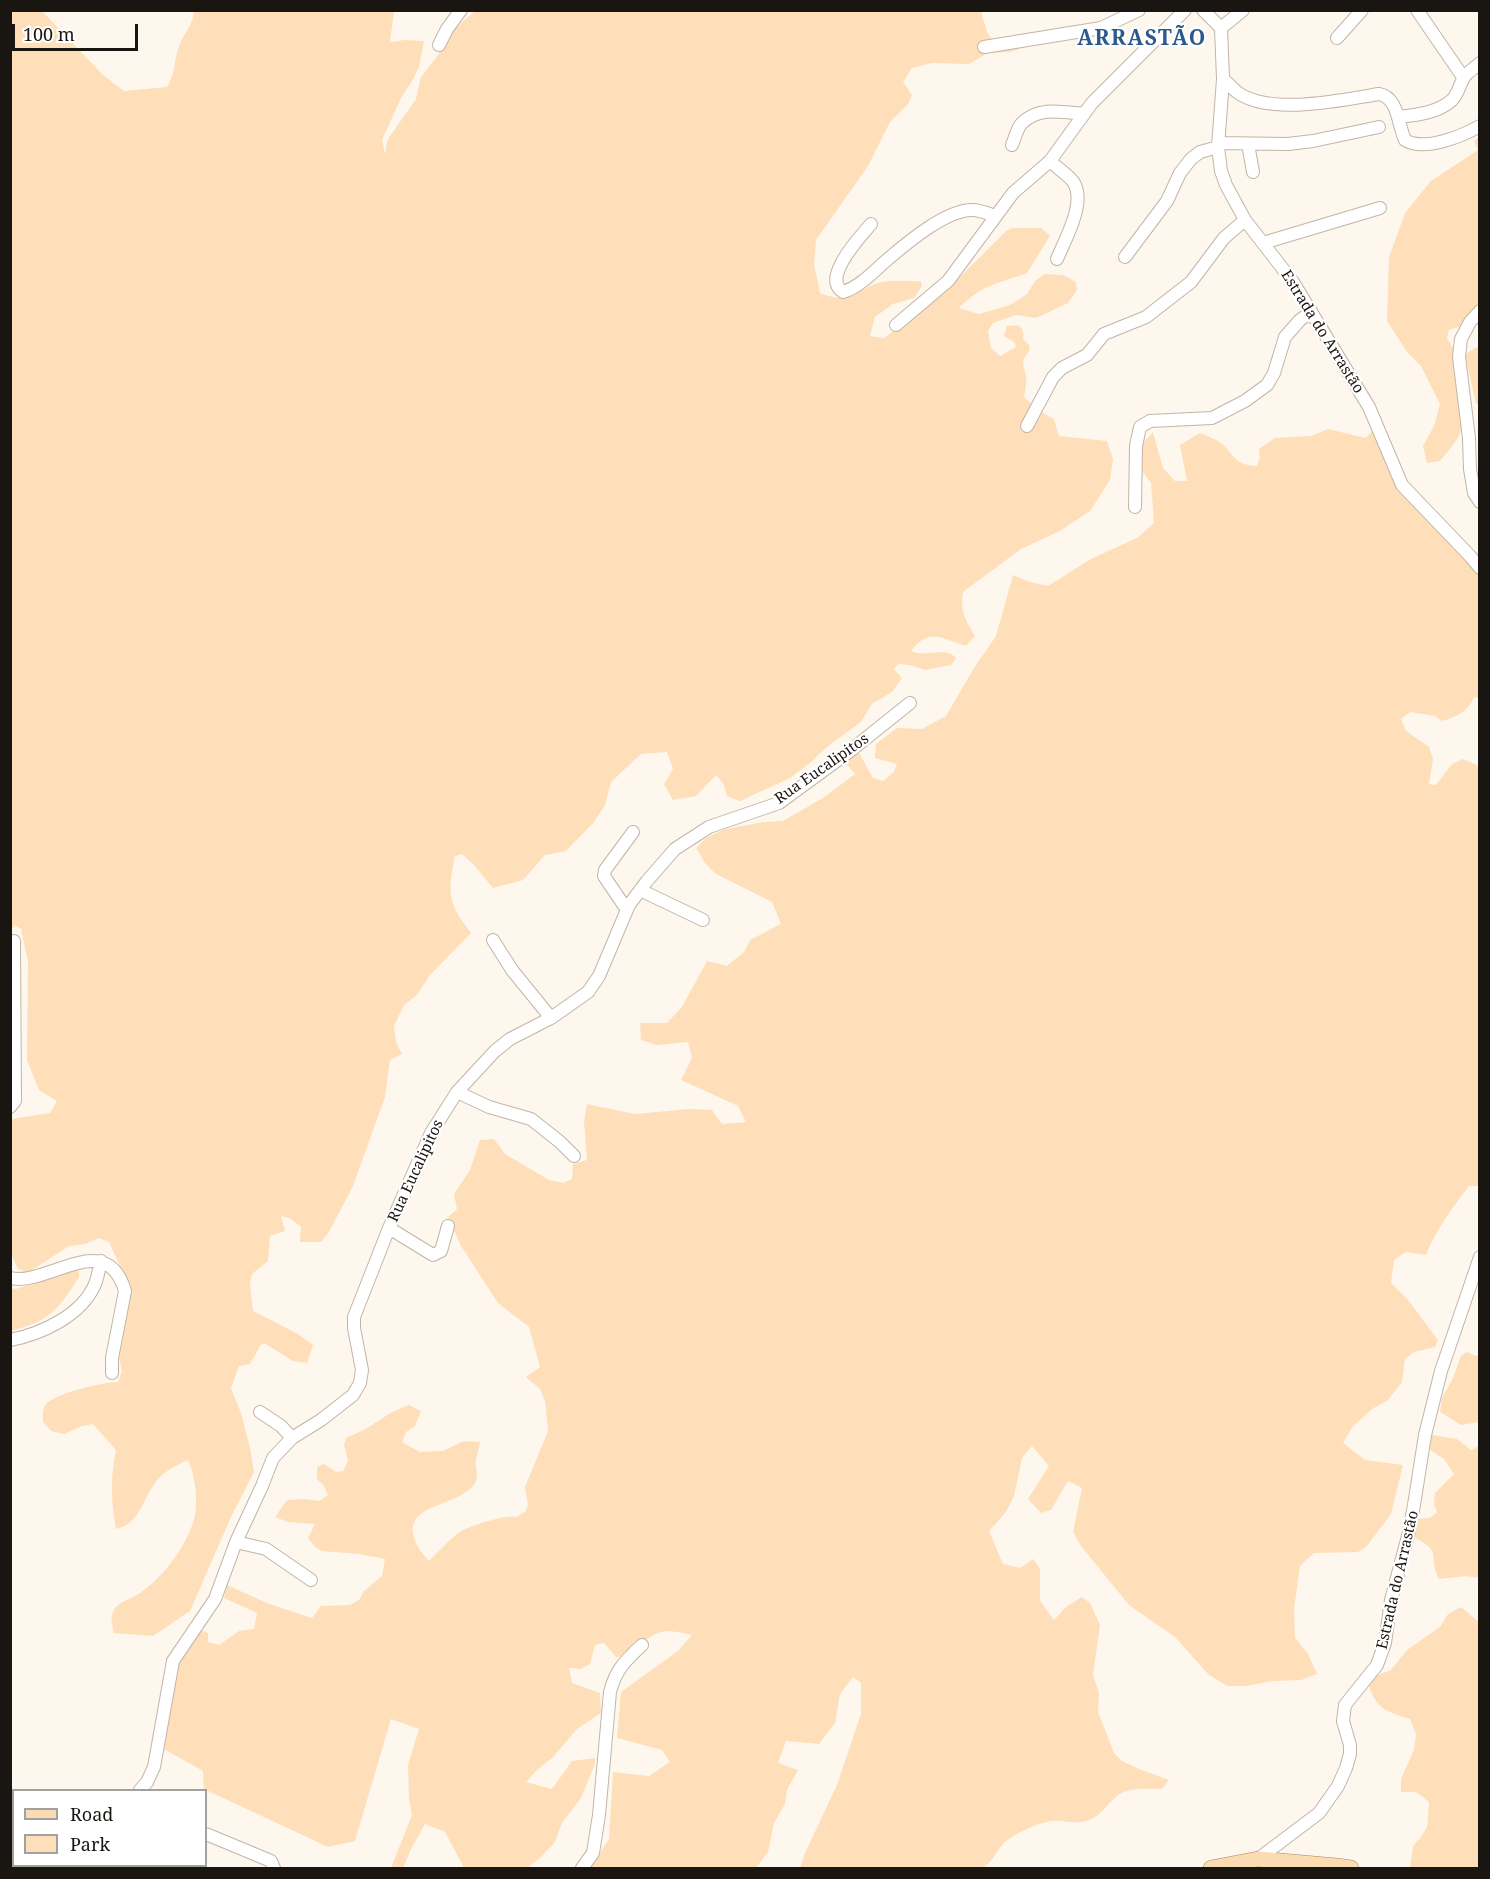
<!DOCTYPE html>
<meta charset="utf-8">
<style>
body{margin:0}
#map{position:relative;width:1490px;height:1879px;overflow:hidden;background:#fef7ee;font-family:"Noto Serif",serif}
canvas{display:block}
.frame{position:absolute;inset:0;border:12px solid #191510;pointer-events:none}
.legend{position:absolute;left:12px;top:1789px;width:195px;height:78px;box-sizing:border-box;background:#fff;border:2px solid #a3a19f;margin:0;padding:8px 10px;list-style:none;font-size:18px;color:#191510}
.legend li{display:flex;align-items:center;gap:12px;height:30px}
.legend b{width:30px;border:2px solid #a3a19f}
.scale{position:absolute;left:12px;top:24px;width:126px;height:27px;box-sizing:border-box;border:3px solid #191510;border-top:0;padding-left:8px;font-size:18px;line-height:21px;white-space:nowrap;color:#191510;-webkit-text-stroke:4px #fff;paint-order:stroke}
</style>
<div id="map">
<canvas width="1490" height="1879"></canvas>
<div class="frame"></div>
<ul class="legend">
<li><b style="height:8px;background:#fbdbb1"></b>Road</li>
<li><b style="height:16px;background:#fedfb9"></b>Park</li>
</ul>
<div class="scale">100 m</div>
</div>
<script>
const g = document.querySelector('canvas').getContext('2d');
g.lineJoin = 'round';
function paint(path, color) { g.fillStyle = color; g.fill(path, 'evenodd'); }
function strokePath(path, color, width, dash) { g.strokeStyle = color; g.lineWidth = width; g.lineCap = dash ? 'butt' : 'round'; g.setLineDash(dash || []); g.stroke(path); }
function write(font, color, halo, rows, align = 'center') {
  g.font = font + ' "Noto Serif",serif'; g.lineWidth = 4.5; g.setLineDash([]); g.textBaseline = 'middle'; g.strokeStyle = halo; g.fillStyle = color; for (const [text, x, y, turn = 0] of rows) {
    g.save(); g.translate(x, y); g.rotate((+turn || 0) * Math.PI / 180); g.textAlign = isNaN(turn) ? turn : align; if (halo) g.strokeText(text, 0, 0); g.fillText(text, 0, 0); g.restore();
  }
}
paint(new Path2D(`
 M11,11H42L103,75L124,91L167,87C176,73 174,56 181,41C186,31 194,22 194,11H394L390,42L405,40L424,41L419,67L412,81L401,98L382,140L385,154L388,139L416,99L421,77L449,41L451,32L475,11H981L987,32L996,45L1023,46L1017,50L1009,52L988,53L969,64L932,63L912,68L903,82L912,95L908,104L890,122L868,166L816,240L814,264L820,293C854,306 854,289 882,282C894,280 909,282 921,281L922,286L914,298L893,304L875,317L870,336L884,338L946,291L1006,231L1012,228H1041L1050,236L1027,273C997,284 983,284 959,308L979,314L1010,305L1027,294L1035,281L1045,274L1063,275L1076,282L1077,290L1068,303L1036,318L1016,315L993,323L988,331L991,348L1000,356L1016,347L1014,342L1004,336L1007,326L1018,325C1023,329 1024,333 1023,339L1029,345L1030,350C1019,363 1024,363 1026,377C1027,383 1025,391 1024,397L1038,410L1054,419L1059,436L1107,441L1113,459L1110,480L1090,511L1060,531L1021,549L963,592C960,611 965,619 975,636L966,646C941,638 929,627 911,651C926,658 944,646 956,658L951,665L925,670L910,665L898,664L894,669L902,678L892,692L872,704L861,722L828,746L810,763L790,778L740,801L727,796L723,783L716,775L696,796L673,800L664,784L673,769L667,752L641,754L611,782L605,805L594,822L566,851L545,855L523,880L493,888L474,865L462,854L455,856C447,893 448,903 471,933L430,975L417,995L404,1005L394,1026L396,1042L402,1054L390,1060L385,1097L353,1186L329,1232L321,1242H300L301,1227L291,1219L281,1216L285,1231L270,1236L268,1261L252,1274L250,1285L253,1311L298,1334L313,1345L307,1363L293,1361L264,1343L260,1346L250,1364L239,1366L231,1388L241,1413L250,1448L254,1472L231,1517L190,1611L153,1636L114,1633C112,1624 109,1615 116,1607C121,1601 133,1598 140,1593C164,1577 189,1543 195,1515C198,1500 195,1474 188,1460C180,1464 166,1470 160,1477C143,1494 142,1524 116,1529C111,1498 110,1482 116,1450L93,1424L82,1426L64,1434L51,1431L43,1422C43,1416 42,1409 46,1404C56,1393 103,1382 118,1382L122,1371L117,1349L128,1283L109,1242L99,1238L85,1244L69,1246L29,1272L18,1269L11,1254V1119L50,1113L57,1101L39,1090L27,1060L28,962L21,929L15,925L11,930Z
 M1479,137V308L1462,326L1449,330L1447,338C1462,359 1468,405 1461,430C1458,441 1447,452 1440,461L1427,463L1423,446L1434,426L1440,404L1421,366L1407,352L1387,321L1389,257L1405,213L1431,181L1478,150L1474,141Z
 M1479,346V404H1476L1465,354Z
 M1328,429L1366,438L1372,431L1378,438L1387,461L1479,574V698L1474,697C1468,712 1456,717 1442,721L1435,716L1410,712L1401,719L1406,731L1429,747L1433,759L1429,784L1436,785L1452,764L1463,759L1477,765L1479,769L1480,1186H1469C1453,1207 1436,1229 1426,1255L1406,1252L1394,1260L1391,1283L1408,1300L1438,1340L1435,1347L1414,1352L1405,1359L1402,1382L1388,1400L1372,1409L1353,1426L1343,1443L1365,1460L1403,1465L1391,1514L1366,1547L1358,1552L1314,1553L1300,1566L1294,1609L1295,1638L1308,1654L1317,1674L1301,1680L1273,1681L1246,1686H1227L1208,1674L1175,1637L1129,1605L1081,1546L1073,1532L1082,1488L1068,1481L1051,1510L1041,1513L1028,1499L1049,1466L1032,1446L1022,1458L1014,1496L1006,1512L989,1531L1003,1564L1020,1568L1033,1559L1040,1569V1601L1054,1620L1066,1607L1082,1597L1090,1603L1100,1625L1093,1675L1099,1693L1098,1712L1114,1753L1122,1761L1139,1769L1169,1780L1162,1789C1148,1789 1128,1787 1117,1796C1107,1804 1101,1816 1089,1820C1076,1825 1064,1820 1053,1821C1039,1822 1013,1834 1003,1844C996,1852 992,1862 983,1868H800L805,1853L837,1785L861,1714V1683L853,1677L840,1694L835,1723L819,1744L786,1741L778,1763L798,1770L787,1790L785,1804L774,1823L768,1852L756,1868H590L609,1839L613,1772L649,1776L670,1762L662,1750L617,1738L621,1692L678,1651L692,1635C683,1633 667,1629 658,1633C642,1639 633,1657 616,1657L604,1643L595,1645L590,1664L581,1669L569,1668L572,1683L600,1693L601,1713L577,1729L554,1756L535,1772L526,1782L552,1789L572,1761L595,1758V1764L581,1798L562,1823L555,1842L539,1859L527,1868H464L445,1832L425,1824L411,1849L403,1868H391L412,1815L409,1798L408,1765L419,1729L391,1719L355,1841L328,1847L204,1789L203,1771L162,1748L173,1681L182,1651L201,1630L208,1633V1642L219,1645L239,1631L254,1629L257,1613L224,1598L227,1585L269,1604L312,1618L321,1606L350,1605L359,1600L364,1591L382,1576L385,1559L359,1554L322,1551L315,1547L308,1538L315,1524L288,1522L275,1517L287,1500L304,1499L319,1501L328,1495L324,1486L317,1479V1467L324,1464L336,1472L343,1471L348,1461L344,1445L346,1438L364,1430L392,1412L409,1405L421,1411L415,1426L406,1432L402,1442L420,1452L443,1451L464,1441L480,1442C479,1448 477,1454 476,1460C475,1468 479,1476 475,1483C461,1506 409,1503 413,1533C415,1545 421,1552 429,1561C438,1552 447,1542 457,1534C464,1527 508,1514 516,1517L525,1512L528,1505L525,1487L548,1431L545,1401L540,1389L526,1377L540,1367L529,1327L498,1303L461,1246L448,1217L457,1209L454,1194L470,1170L480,1140L494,1139L505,1154L549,1180L563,1183L572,1179L573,1164L587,1160L584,1122L587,1104L635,1114L689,1109L712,1110L722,1124L746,1122L738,1106L681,1080L692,1058L688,1042L657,1045L641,1040L640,1023H667L682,1007L707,961L727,966L744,952L750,940L781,924L772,902L716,874L705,863L696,848L706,838L725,829L764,822L783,821L823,798L855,774L838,754L858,751L873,778L883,781L894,772L897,764L875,758L876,744L897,728L922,729L946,716L974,668L996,636L1013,575L1030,582L1048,586L1091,559L1137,538L1154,523L1151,483L1139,467L1142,444L1153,432L1163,468L1175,481H1187L1180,445L1200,433C1206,436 1213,438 1218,441C1235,452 1231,465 1257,466L1260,457L1259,449L1275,438L1311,436Z
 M74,1267L79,1271V1277C57,1311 51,1320 11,1331V1288L16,1289Z
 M1467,1352L1476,1356L1479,1355V1422L1461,1425L1440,1412L1442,1398L1453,1378L1461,1356Z
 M1432,1435L1457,1439L1471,1450L1479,1446V1578L1466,1576L1439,1579C1427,1555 1445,1553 1412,1536L1414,1519L1430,1518L1437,1512L1434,1504L1435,1493L1454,1474L1444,1459L1427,1448Z
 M1461,1607L1479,1622V1868H1410L1413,1846L1421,1837L1427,1827L1429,1802L1416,1792H1401V1779L1414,1750L1416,1734L1410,1719C1383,1711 1374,1707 1367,1679L1391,1670L1407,1650L1440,1627L1448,1614Z`), '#fedfb9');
strokePath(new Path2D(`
 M10,1863L14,1864
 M16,1866L22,1868`), '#9e763e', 2);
const minor = new Path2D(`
 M1203,10L1221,28L1223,79L1218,147L1221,171L1226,185L1245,220L1293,282L1369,407L1402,485L1470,556L1480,568
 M1417,10L1463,77
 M1221,28L1243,10
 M1337,38L1362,10
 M439,45L447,29L461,10
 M984,47L1101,28L1139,10
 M1223,79C1228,83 1232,88 1237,92C1269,116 1342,100 1379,94C1398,97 1398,125 1405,140C1424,152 1462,136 1480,126
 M1398,117C1416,115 1438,113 1452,100C1459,93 1460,82 1465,76C1469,71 1475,68 1480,63
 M1218,143L1288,144L1313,141L1379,127
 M1248,144L1253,172
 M1012,145C1015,138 1017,128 1022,123C1039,106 1063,112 1084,114
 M1050,161C1056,167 1071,177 1074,183C1086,203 1065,240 1057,259
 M871,224C860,237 821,278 843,292C860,287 875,270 888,259C908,242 946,210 972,210C980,210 987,213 995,216
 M1263,243L1380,208
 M1125,257L1167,201L1180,173L1191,159L1200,152L1218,147
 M1480,311L1470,322L1461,339L1459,357L1469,438L1470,469L1474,493L1480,502
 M896,325L948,281L1013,193L1050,161L1092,103L1185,10
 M1027,426L1053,377L1062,368L1087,355L1104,334L1146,317L1191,282L1224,238L1245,220
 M1135,507L1136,446L1140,427L1150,421L1212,418L1245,401L1267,385L1274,373L1285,337L1300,320L1311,312
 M640,890L703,920
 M627,910L604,876L605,870L633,832
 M493,940L512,970L551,1018
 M457,1092L489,1107L531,1119L560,1142L574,1156
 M10,1107L15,1101L14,941
 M389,1228L433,1255L441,1251L448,1226
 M10,1278C48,1287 106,1227 125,1291L112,1358V1373
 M10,1340C42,1334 82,1315 95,1284C98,1277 99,1268 101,1261
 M260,1412L281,1426L292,1438
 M236,1542L266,1549L311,1580
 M140,1790L147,1782L154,1767L173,1661L215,1599L236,1542L262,1486L273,1458L292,1438L321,1420L353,1395L360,1383L362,1370L354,1328V1317L389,1228L431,1133L457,1092L495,1051L510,1039L551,1018L588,992L599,976L629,905L647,881L675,849L709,827L779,803L850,751L910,703
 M206,1834L271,1861L274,1868
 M1258,1859L1319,1813L1338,1786L1346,1768L1350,1754V1745L1343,1721L1345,1705L1377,1665L1385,1643L1391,1600L1408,1536L1414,1505L1425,1435L1441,1371L1480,1257
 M109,1866L117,1868
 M67,1868L71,1866
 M163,1868L164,1866
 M582,1868L593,1853L599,1815L610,1692C616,1669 625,1661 642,1645`);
const major = new Path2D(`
 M1211,1868L1258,1859L1337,1866L1351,1868`);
strokePath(minor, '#c1b5a8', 14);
strokePath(major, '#ab8657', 16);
strokePath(minor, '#fff', 12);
strokePath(major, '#fbdbb1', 15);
write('15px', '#191510', '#fff', [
 ["Estrada do Arrastão",1322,332,58],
 ["Rua Eucalipitos",822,769,-35],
 ["Rua Eucalipitos",416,1171,-65],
 ["Estrada do Arrastão",1398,1580,-77]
]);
g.letterSpacing = '1.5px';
write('bold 21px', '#2a598d', '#fff', [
 ["ARRASTÃO",1142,39]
]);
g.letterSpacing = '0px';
</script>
